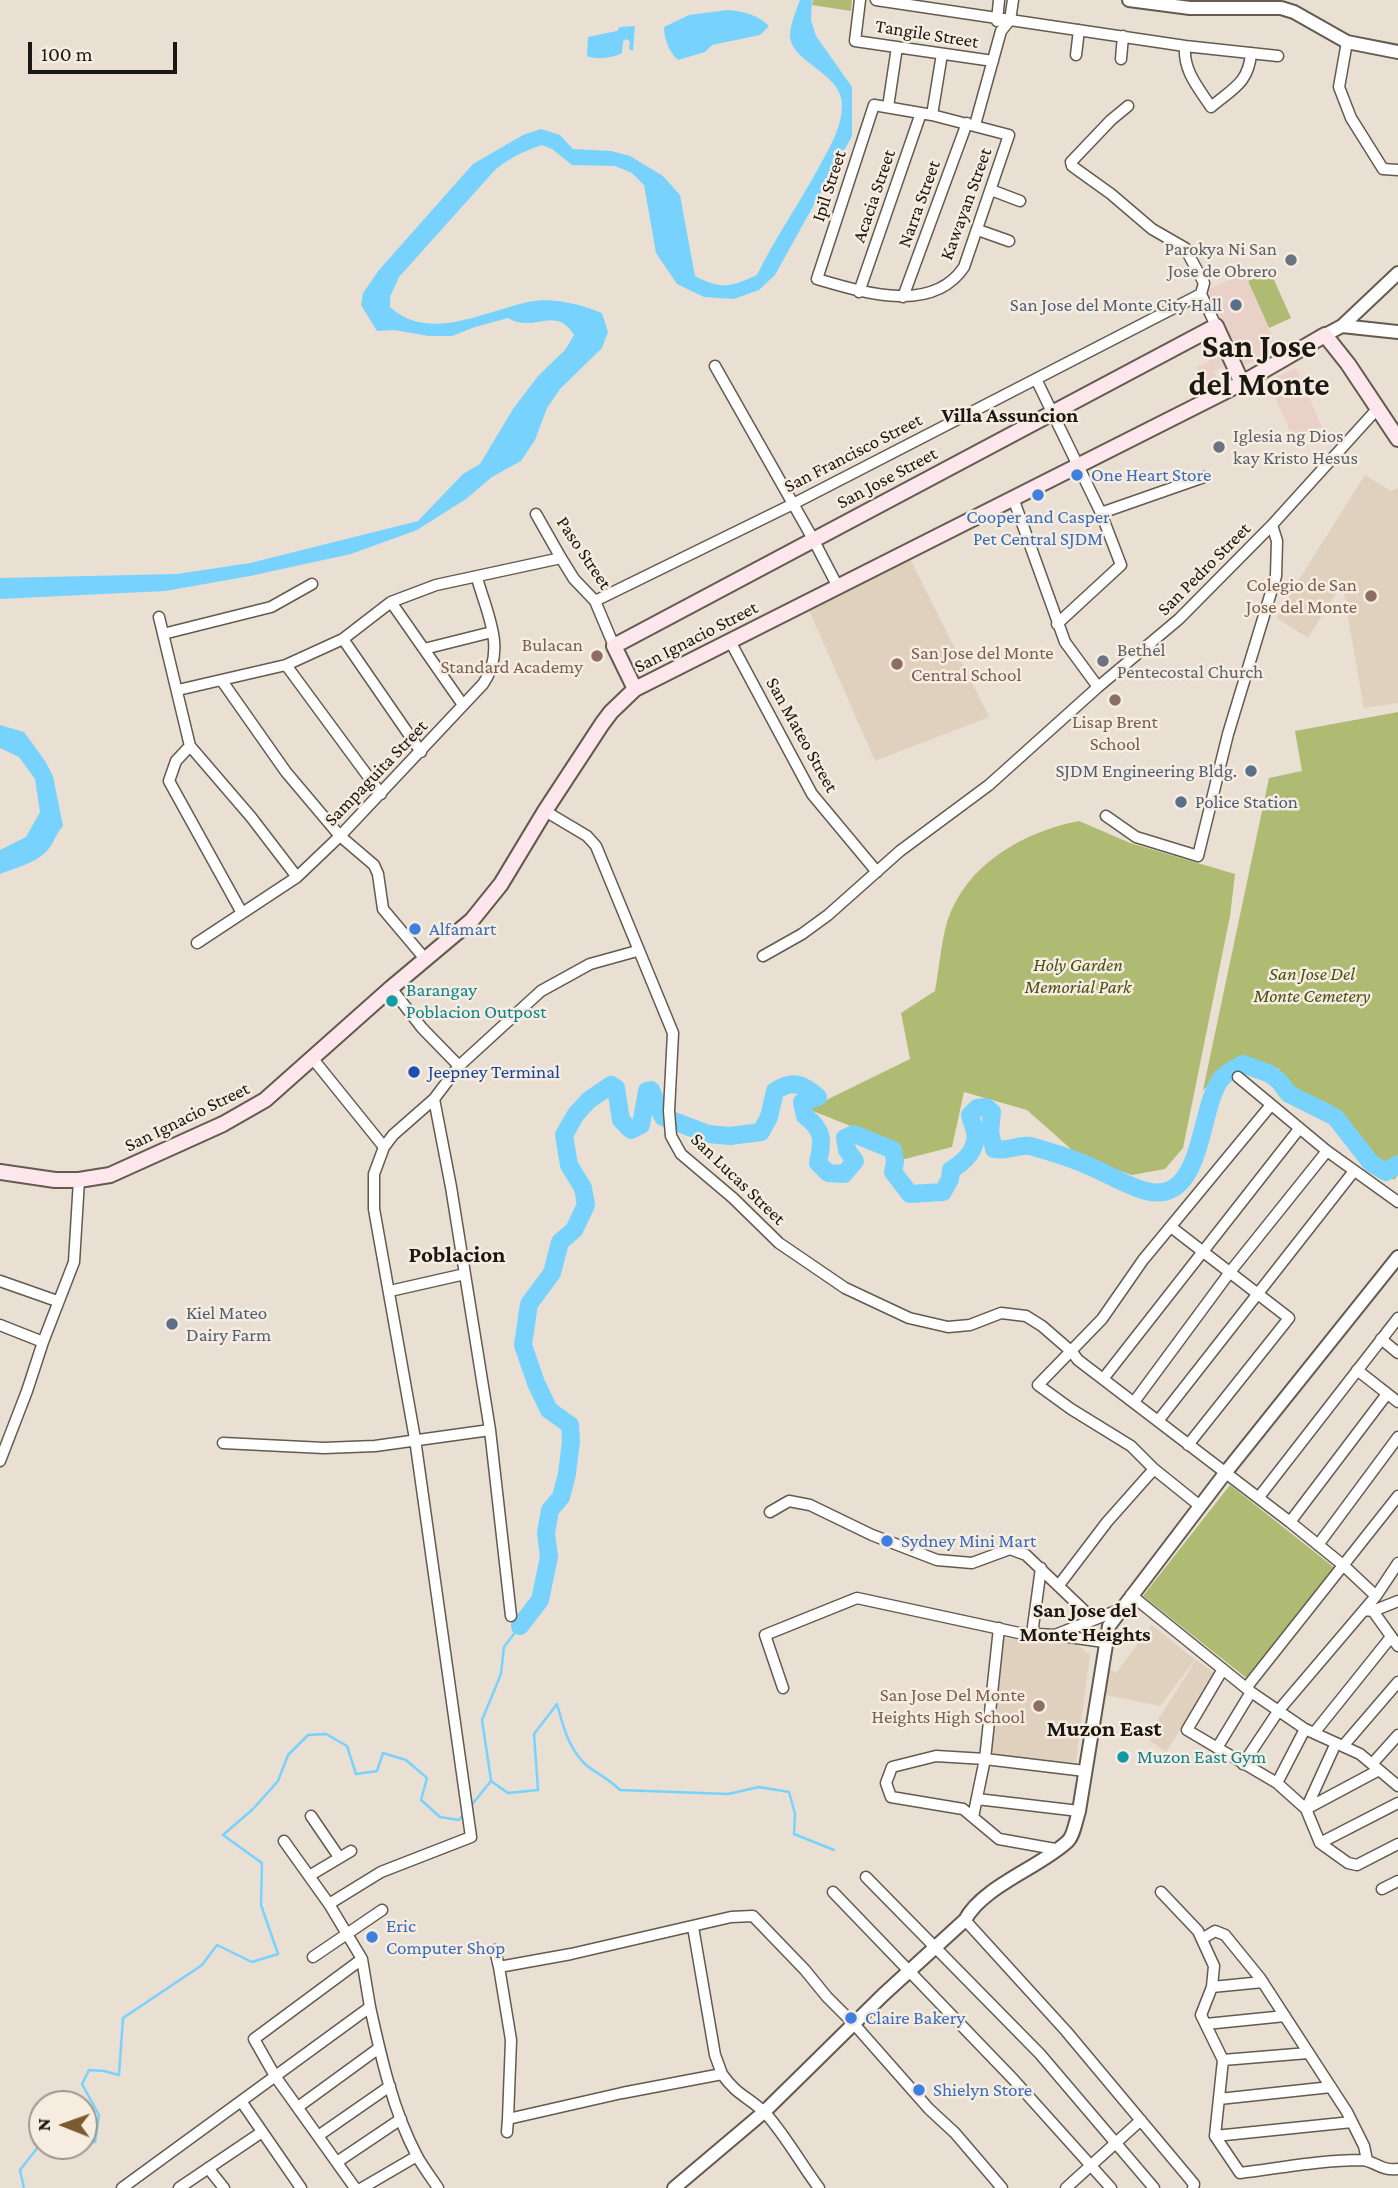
<!DOCTYPE html>
<style>
body{margin:0}
#map{position:relative;width:1398px;height:2188px;overflow:hidden;background:#e9dfd3;font-family:"Crimson Pro",serif}
canvas{display:block}
.north{position:absolute;left:28px;top:2090px;width:70px;height:70px;box-sizing:border-box;background:#f6ece0;border:2px solid #9e978e;border-radius:50%;rotate:271deg;font-size:19px;font-weight:700;line-height:28px;text-align:center;color:#1b1713}
.north::after{content:'';display:block;margin:auto;width:24px;height:32px;background:#7a5b30;clip-path:polygon(50% 0,100% 100%,50% 72%,0 100%)}
.scale{position:absolute;left:28px;top:42px;width:149px;height:32px;box-sizing:border-box;border:4px solid #1b1713;border-top:0;padding-left:9px;font-size:21px;line-height:24px;white-space:nowrap;color:#1b1713;-webkit-text-stroke:5px #f6ece0;paint-order:stroke}
</style>
<div id="map">
<canvas width="1398" height="2188"></canvas>
<div class="north">N</div>
<div class="scale">100 m</div>
</div>
<script>
const g = document.querySelector('canvas').getContext('2d');
g.lineJoin = 'round';
function paint(path, color) { g.fillStyle = color; g.fill(path, 'evenodd'); }
function strokePath(path, color, width, dash) { g.strokeStyle = color; g.lineWidth = width; g.lineCap = dash ? 'butt' : 'round'; g.setLineDash(dash || []); g.stroke(path); }
function write(font, color, halo, rows, align = 'center') {
  g.font = font + ' "Crimson Pro",serif'; g.lineWidth = 5; g.setLineDash([]); g.textBaseline = 'middle'; g.strokeStyle = halo; g.fillStyle = color; for (const [text, x, y, turn = 0] of rows) {
    g.save(); g.translate(x, y); g.rotate((+turn || 0) * Math.PI / 180); g.textAlign = isNaN(turn) ? turn : align; if (halo) g.strokeText(text, 0, 0); g.fillText(text, 0, 0); g.restore();
  }
}
paint(new Path2D(`
 M1244,273L1278,350L1241,367L1207,290Z
 M1215,339L1227,365L1214,371L1221,388L1208,394L1196,367L1209,362L1202,345Z
 M1296,368L1322,427L1294,440L1268,381Z`), '#e9d1c7');
paint(new Path2D(`
 M1365,475L1391,491L1398,488V703L1364,708L1342,584L1308,638L1277,618L1281,608Z
 M910,559L989,717L875,761L809,610Z
 M1152,1625L1195,1660L1160,1706L1105,1695L1108,1668L1116,1673Z
 M1002,1638L1076,1644L1090,1655L1076,1762L990,1756Z
 M1196,1660L1216,1674L1166,1752L1149,1740L1154,1726Z`), '#e0d1bf');
paint(new Path2D(`
 M813,0H852L851,11L812,5Z
 M1270,271L1291,318L1269,328L1248,281Z
 M1398,712V1175L1394,1180L1373,1161L1353,1127L1327,1103L1311,1096L1297,1097L1279,1069L1242,1058L1203,1090L1269,778L1302,771L1295,731Z
 M1079,821L1130,843L1235,874L1230,916L1183,1148L1165,1169L1132,1175L1080,1157L1027,1110L964,1092L952,1147L901,1160L893,1143L808,1109L910,1059L901,1013L935,991C939,969 941,944 947,922C966,864 1023,832 1079,821Z
 M1230,1485L1336,1569L1249,1680L1143,1596Z`), '#afbb72');
paint(new Path2D(`
 M800,0H812L811,20L816,36L852,87V136L775,275L759,290L734,299L704,297L677,284L656,253L644,185L632,173L615,166L572,165L552,149L542,145C524,151 509,158 495,170L399,277L390,297V307C429,343 485,311 528,302C552,297 579,304 602,313L608,332L602,348L560,389L547,408L535,440L521,461L492,477L466,499L417,530L351,554L250,576L165,591L0,599V578L177,574L250,563L418,521L463,474L480,464L513,409L538,376L565,350L574,335C555,304 534,334 508,318L475,327L452,336H429L394,330L377,331L361,305L363,293L379,270L473,164L523,135L541,129L560,135L573,149L611,151L630,156L663,176L680,195L695,276C721,290 731,287 757,275C775,238 799,204 819,167C829,148 841,130 842,107C844,73 791,63 790,36C790,24 796,11 800,0Z
 M727,10C743,11 758,15 769,26L760,35L712,45L705,52L678,60C669,52 664,39 664,27L689,15Z
 M635,26L633,51L629,49L630,42L627,39L623,41L622,53C613,58 596,60 587,56L588,37L617,31L620,27Z
 M0,725L24,732L45,761L53,776L63,826C56,833 54,843 47,851C36,863 15,868 0,874V850L26,837L40,812L35,779L19,757L0,748Z`), '#77d3fe');
strokePath(new Path2D(`
 M491,1780L482,1720L501,1674L504,1647L520,1626
 M470,1807L491,1781L508,1793L538,1790L534,1734L557,1704C563,1726 568,1747 585,1764C595,1773 608,1778 620,1790L728,1794L759,1787L789,1792L795,1814L794,1834L834,1850
 M84,2141L95,2142L99,2115L82,2084L89,2070L104,2071L119,2075L123,2018L202,1965L217,1945L252,1962L278,1954L261,1905L262,1863L223,1835L253,1809L278,1781L288,1755L308,1735L326,1734L347,1746L356,1774L377,1771L383,1753L406,1760L427,1778L421,1800L440,1817L459,1820L463,1815
 M24,2188L20,2170L42,2142`), '#77d3fe', 2.5);
strokePath(new Path2D(`
 M520,1626L540,1600L549,1557L546,1533L550,1510L561,1497L567,1474L571,1441L570,1425L549,1410L536,1383L523,1345L529,1304L552,1273L560,1242L574,1230L586,1205L583,1188L569,1165L564,1135L576,1114L589,1100L611,1085L616,1088L621,1120L631,1130L641,1125L647,1091L651,1090L663,1117L708,1134L730,1136L761,1132L769,1117L775,1091C793,1080 802,1083 818,1097L802,1102L805,1116C824,1130 823,1141 818,1163L828,1173L844,1174L855,1161L847,1150L845,1138L854,1134L893,1150L895,1162L893,1172L910,1194L943,1192L950,1179L951,1170C964,1162 978,1150 975,1132C974,1126 971,1121 970,1115L977,1108L986,1107L992,1112L990,1132L994,1149C1009,1152 1017,1144 1030,1146C1048,1151 1065,1156 1082,1163C1103,1171 1124,1185 1146,1191C1204,1206 1198,1109 1221,1079C1226,1072 1236,1068 1243,1064L1270,1074L1279,1081L1289,1094L1335,1117L1371,1163L1386,1172L1398,1164`), '#77d3fe', 18);
const minor = new Path2D(`
 M860,0L855,41L993,61
 M876,0L1185,46L1278,56
 M997,21L999,0
 M1347,42L1339,87L1351,118L1383,169L1398,170
 M1185,46C1183,71 1198,87 1211,107C1232,89 1249,83 1251,53
 M1076,55L1079,30
 M1121,59L1123,36
 M874,105L932,115L1009,135L964,267C932,315 862,292 817,279Z
 M1128,106L1111,120L1071,162L1072,166L1111,194L1152,229L1185,248L1204,283L1201,294
 M888,107L897,47
 M932,115L942,54
 M975,125L1001,31L1010,20L1013,0
 M991,190L1020,201
 M978,230L1009,241
 M859,292L921,113
 M1201,294L1216,326
 M903,297L967,123
 M715,366L813,539L838,587
 M1036,379L1101,513L1121,565L1057,624
 M1013,498L1065,642L1098,687
 M1101,513L1204,477
 M536,514L561,558L574,579L595,601L614,646
 M595,601L793,504L1201,294
 M391,602L463,705
 M159,617L190,746L251,817L297,877
 M163,634L271,607L312,584
 M343,639L421,752
 M730,641L812,794L877,872
 M424,649L492,632
 M286,665L381,794
 M222,681L286,772L340,836L374,865L378,874L383,909L426,960
 M178,690L286,665L343,639L391,602L436,585L561,558
 M190,746L176,761L169,781L242,913
 M545,811L587,836L596,846L673,1033L669,1111L671,1136L681,1154L733,1198L779,1243L845,1288L909,1318L948,1327L970,1325L1001,1313L1026,1316L1042,1326L1072,1352L1078,1360L1290,1522L1343,1565L1376,1596
 M1106,816L1136,837L1198,856L1228,734L1276,576L1277,541L1272,525
 M197,943L297,877L340,836L483,684C507,650 487,614 477,578
 M763,956L802,934L828,915L900,851L989,785L1098,687L1179,619L1272,525L1378,408
 M391,988L422,1028L459,1066
 M313,1059L384,1147
 M1238,1077L1327,1151L1398,1202
 M434,1099L451,1187L490,1430L511,1616
 M1171,1227L1289,1318L1188,1445
 M0,1281L57,1301
 M390,1291L465,1274
 M0,1325L43,1342L74,1262L79,1180
 M1381,1339L1398,1353
 M1357,1370L1398,1402
 M1103,1379L1299,1129
 M1134,1402L1230,1272L1327,1151
 M1158,1421L1354,1171
 M223,1443L324,1448L375,1446L490,1430
 M0,1461L27,1391L43,1342
 M1259,1497L1398,1318
 M1200,1506L1154,1469L1131,1446L1071,1409L1038,1385L1102,1319L1143,1260L1271,1105
 M770,1512L789,1501L810,1505L872,1535L937,1560L972,1563L1010,1549L1026,1555L1093,1619
 M1290,1522L1387,1394
 M1318,1545L1398,1437
 M1059,1585L1107,1522L1154,1469
 M1131,1595L1251,1692L1305,1729L1360,1754L1398,1786
 M1364,1610L1373,1611L1398,1646
 M1373,1611L1398,1601
 M1032,1634L1041,1568
 M1055,1635L1121,1609
 M1223,1669L1187,1730L1277,1783L1306,1809L1379,1770
 M783,1688L765,1635L857,1598L1019,1633L1055,1635L1104,1642
 M1246,1688L1398,1496
 M1314,1733L1391,1637
 M1336,1743L1306,1809L1320,1843L1348,1863L1357,1865L1398,1844
 M1343,1746L1398,1682
 M1217,1748L1251,1692
 M1243,1764L1279,1710L1376,1596L1398,1563
 M1372,1764L1398,1735
 M1277,1783L1305,1729
 M977,1799L1079,1811
 M311,1816L339,1857
 M973,1817L985,1759L999,1628
 M284,1841L329,1904L381,1872L471,1837L415,1439L374,1209V1174L384,1147L393,1135L434,1099L459,1066L541,991L590,964L637,951
 M1320,1843L1398,1803
 M1055,1849L999,1839L963,1809L891,1797L886,1783L892,1767L936,1756L985,1759L1085,1771
 M309,1876L351,1851
 M866,1877L1040,2054L1154,2188
 M1382,1889L1398,1881
 M833,1892L1013,2079L1111,2188
 M1161,1892L1198,1931L1214,1966L1212,1987L1201,2015L1223,2060L1215,2136L1240,2173C1280,2168 1321,2160 1362,2160C1375,2161 1380,2171 1398,2169
 M965,1920L1066,2031L1194,2184L1193,2188
 M693,1927L715,2055L722,2074
 M1202,1939L1215,1931L1225,1935L1260,1978L1347,2112L1364,2146L1367,2160
 M495,1950L499,1967
 M313,1957L382,1910
 M1212,1987L1263,1982
 M370,2007C381,2057 393,2111 417,2156C423,2167 431,2177 438,2188
 M1206,2024L1285,2016
 M1223,2060L1308,2053
 M1219,2099L1331,2087
 M241,2101L301,2188
 M298,2107L379,2048
 M507,2132L508,2119
 M318,2136L390,2086
 M1215,2136L1352,2122
 M337,2162L401,2119
 M208,2168L224,2188
 M122,2188L370,2007L362,1959L329,1904
 M179,2188L262,2132
 M355,2188L275,2076L254,2039L362,1959
 M362,2188L417,2156
 M819,2188C801,2164 787,2138 767,2115C751,2098 737,2096 722,2074L622,2093L508,2119L511,2040L499,1967L571,1954L731,1917L753,1916L805,1970L827,1997L854,2024L929,2109L955,2133L1002,2188
 M1066,2188L1141,2120`);
const tertiary = new Path2D(`
 M1129,0L1190,8H1281L1294,12L1347,42L1398,52
 M1342,326L1398,332
 M1325,335L1342,326L1398,273
 M674,2188L764,2112L883,1995L965,1920C983,1886 1041,1867 1068,1841C1074,1835 1076,1820 1079,1811L1109,1626L1226,1472L1398,1257`);
const secondary = new Path2D(`
 M635,689L614,646L1216,326L1242,383
 M0,1172L55,1180H79L110,1175L223,1124L265,1100L391,988L472,920L501,884L545,811L602,724L611,712L635,689L1242,383L1325,335L1348,364L1398,439`);
strokePath(minor, '#635a50', 13);
strokePath(tertiary, '#635a50', 16);
strokePath(secondary, '#635a50', 18);
strokePath(minor, '#fff', 10);
strokePath(tertiary, '#fff', 12);
strokePath(secondary, '#fee7ec', 14);
for (const [x, y, r, color] of [
 [1291,260,7,"#6b7280"],
 [1236,305,7,"#5c6f8a"],
 [1219,447,7,"#6b7280"],
 [1077,475,7,"#3f7fe0"],
 [1038,495,7,"#3f7fe0"],
 [1371,596,7,"#8d6e63"],
 [597,656,7,"#8d6e63"],
 [1103,661,7,"#6b7280"],
 [897,664,7,"#8d6e63"],
 [1115,700,7,"#8d6e63"],
 [1251,771,7,"#5c6f8a"],
 [1181,802,7,"#5c6f8a"],
 [415,929,7,"#3f7fe0"],
 [392,1001,7,"#0f9aa8"],
 [414,1072,7,"#1a4fb4"],
 [172,1324,7,"#5c6f8a"],
 [887,1541,7,"#3f7fe0"],
 [1039,1706,7,"#8d6e63"],
 [1123,1757,7,"#0f9aa8"],
 [372,1937,7,"#3f7fe0"],
 [851,2018,7,"#3f7fe0"],
 [919,2090,7,"#3f7fe0"]
]) { const dot = new Path2D(); dot.arc(x, y, r, 0, 2 * Math.PI); g.fillStyle = color; g.fill(dot); strokePath(dot, '#f6ece0', 2.5); }
write('19px', '#1b1713', '#f6ece0', [
 ["Tangile Street",927,34,9],
 ["Ipil Street",829,186,-72],
 ["Acacia Street",874,196,-71],
 ["Narra Street",919,204,-70],
 ["Kawayan Street",966,204,-70],
 ["San Francisco Street",853,453,-27],
 ["San Jose Street",887,478,-28],
 ["Paso Street",584,553,56],
 ["San Pedro Street",1204,569,-45],
 ["San Ignacio Street",696,637,-27],
 ["San Mateo Street",802,735,61],
 ["Sampaguita Street",376,773,-46],
 ["San Ignacio Street",187,1117,-26],
 ["San Lucas Street",738,1179,44]
]);
write('19px', '#5b616d', '#f6ece0', [
 ["Parokya Ni San",1277,249,"right"],
 ["Jose de Obrero",1277,271,"right"],
 ["Iglesia ng Dios",1233,436],
 ["kay Kristo Hesus",1233,458],
 ["Bethel",1117,650],
 ["Pentecostal Church",1117,672]
], 'left');
write('19px', '#4e5e75', '#f6ece0', [
 ["San Jose del Monte City Hall",1222,305],
 ["SJDM Engineering Bldg.",1237,771],
 ["Police Station",1195,802,"left"],
 ["Kiel Mateo",186,1313,"left"],
 ["Dairy Farm",186,1335,"left"]
], 'right');
write('19px', '#366cbe', '#f6ece0', [
 ["One Heart Store",1091,475],
 ["Cooper and Casper",1038,517,"center"],
 ["Pet Central SJDM",1038,539,"center"],
 ["Alfamart",429,929],
 ["Sydney Mini Mart",901,1541],
 ["Eric",386,1926],
 ["Computer Shop",386,1948],
 ["Claire Bakery",865,2018],
 ["Shielyn Store",933,2090]
], 'left');
write('19px', '#785e54', '#f6ece0', [
 ["Colegio de San",1357,585],
 ["Jose del Monte",1357,607],
 ["Bulacan",583,645],
 ["Standard Academy",583,667],
 ["San Jose del Monte",911,653,"left"],
 ["Central School",911,675,"left"],
 ["Lisap Brent",1115,722,"center"],
 ["School",1115,744,"center"],
 ["San Jose Del Monte",1025,1695],
 ["Heights High School",1025,1717]
], 'right');
write('italic 19px', '#474f12', '#f6ece0', [
 ["Holy Garden",1078,965],
 ["Memorial Park",1078,987],
 ["San Jose Del",1312,974],
 ["Monte Cemetery",1312,996]
]);
write('19px', '#0d838f', '#f6ece0', [
 ["Barangay",406,990],
 ["Poblacion Outpost",406,1012],
 ["Muzon East Gym",1137,1757]
], 'left');
write('19px', '#164399', '#f6ece0', [
 ["Jeepney Terminal",428,1072]
], 'left');
write('bold 21px', '#1b1713', '#f6ece0', [
 ["Villa Assuncion",1010,416],
 ["San Jose del",1085,1611],
 ["Monte Heights",1085,1635]
]);
write('bold 23px', '#1b1713', '#f6ece0', [
 ["Poblacion",457,1255],
 ["Muzon East",1104,1729]
]);
write('bold 33px', '#1b1713', '#f6ece0', [
 ["San Jose",1259,347],
 ["del Monte",1259,385]
]);
</script>
